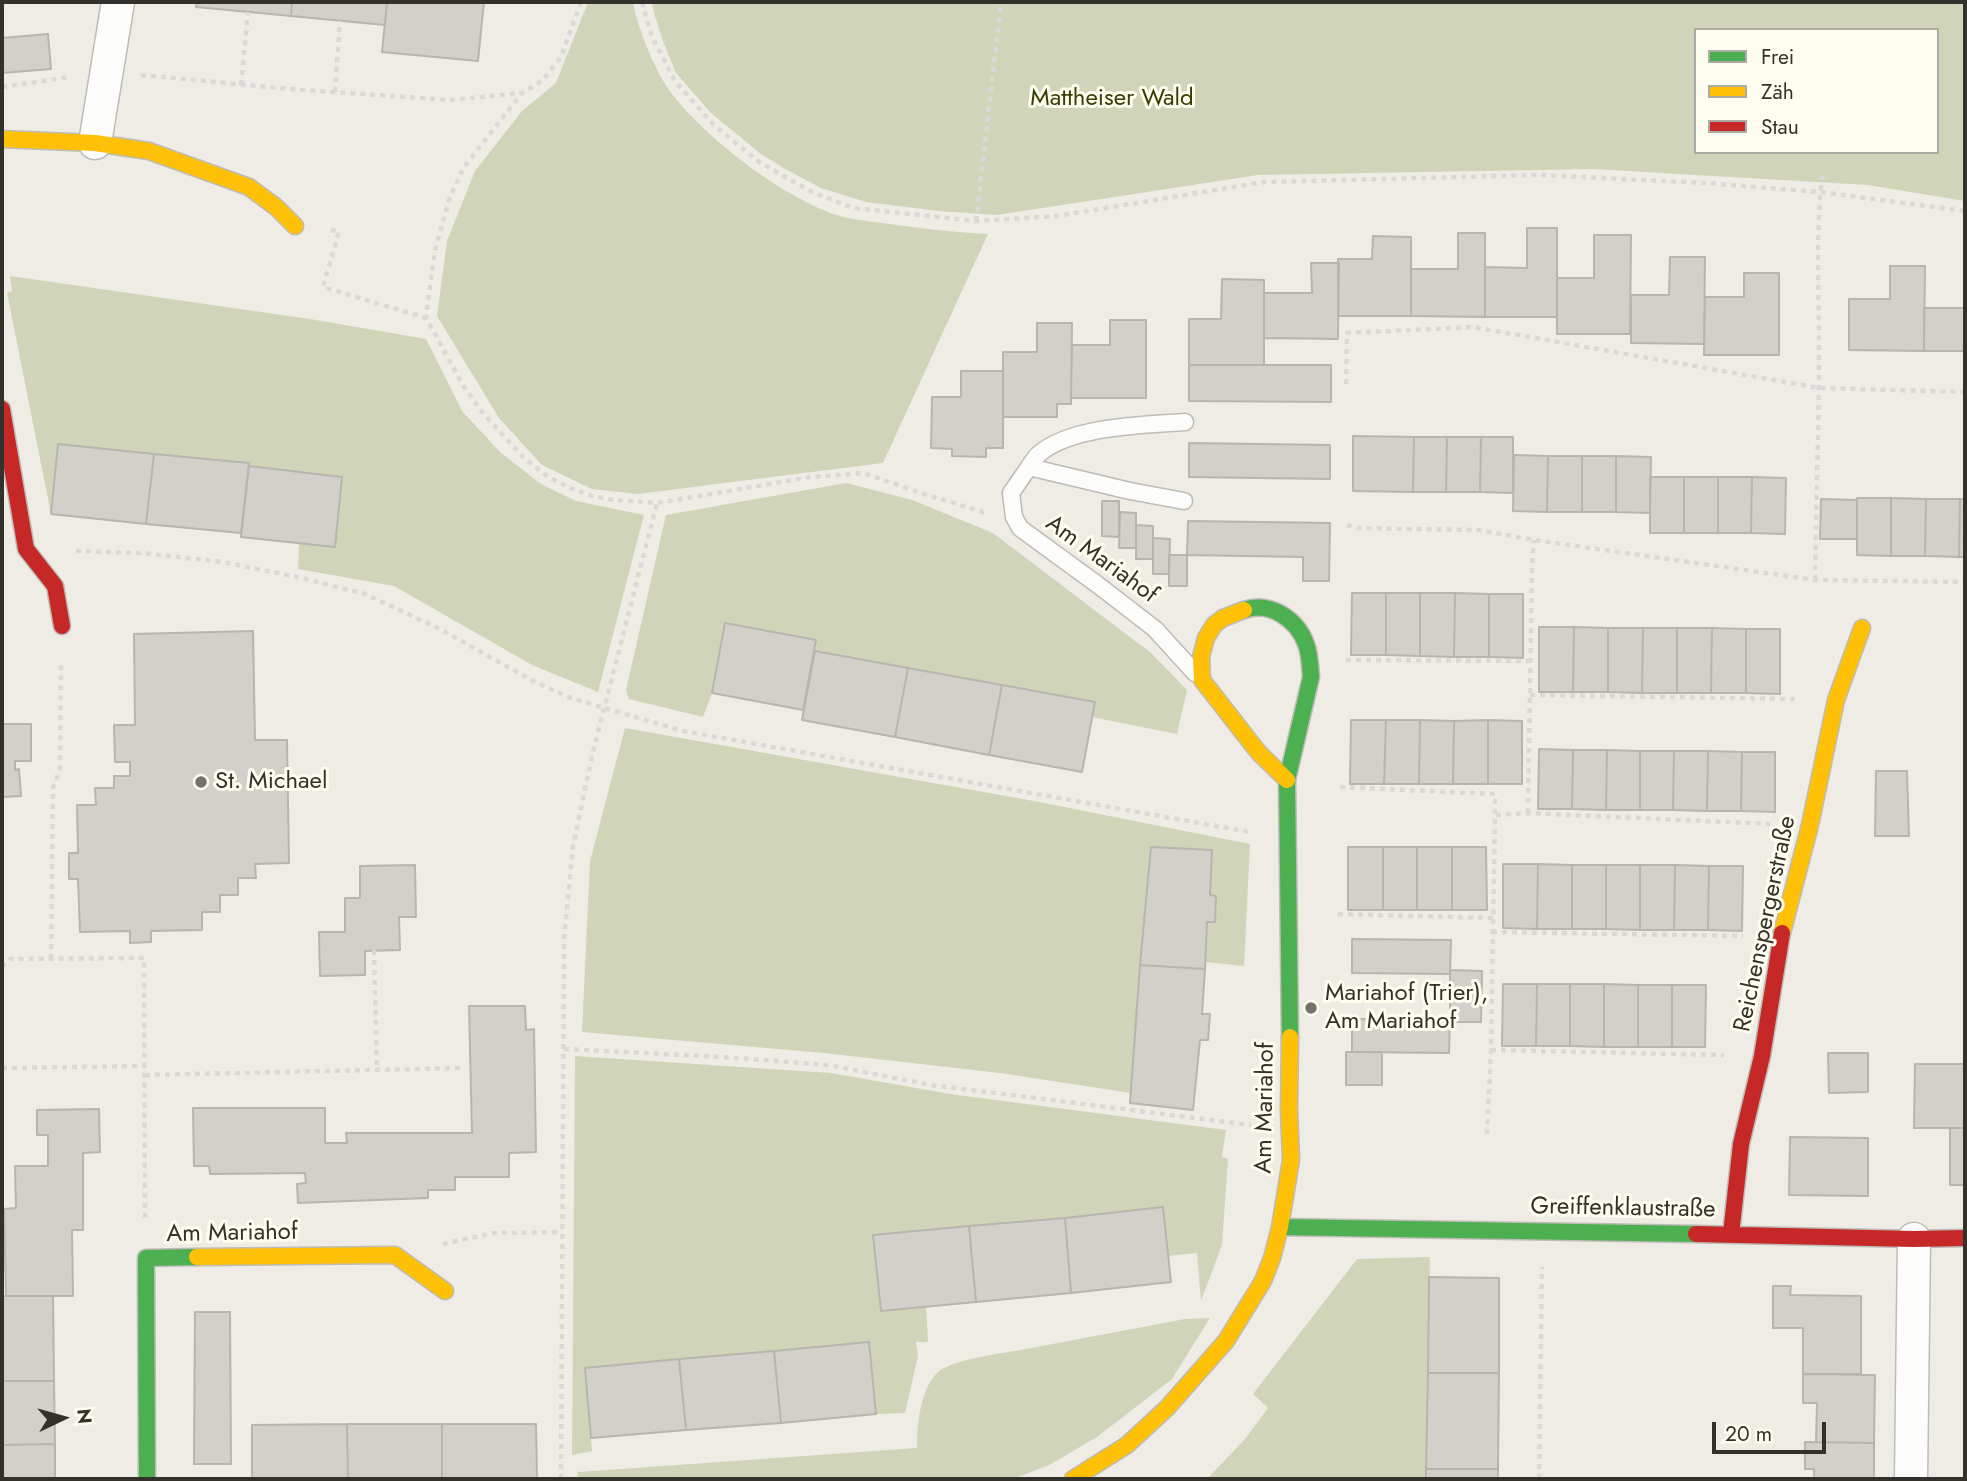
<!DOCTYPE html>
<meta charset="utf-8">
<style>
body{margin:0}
#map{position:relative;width:1967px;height:1481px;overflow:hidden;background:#eeece4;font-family:Jost,sans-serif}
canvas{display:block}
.frame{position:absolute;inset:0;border:4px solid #32312b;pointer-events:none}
.legend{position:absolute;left:1694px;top:28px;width:245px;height:126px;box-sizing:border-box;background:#fffdf0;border:2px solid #adaba1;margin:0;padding:9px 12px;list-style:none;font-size:21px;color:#32312b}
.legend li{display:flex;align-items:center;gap:14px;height:35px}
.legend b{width:35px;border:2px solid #adaba1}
.north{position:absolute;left:28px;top:1383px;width:70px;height:70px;-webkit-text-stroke:5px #fffdf0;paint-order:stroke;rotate:85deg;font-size:19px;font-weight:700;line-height:28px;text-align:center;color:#32312b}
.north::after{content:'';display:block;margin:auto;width:24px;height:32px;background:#32312b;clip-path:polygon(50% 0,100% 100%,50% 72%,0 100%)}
.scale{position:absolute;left:1712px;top:1422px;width:114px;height:32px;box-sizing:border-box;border:4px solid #32312b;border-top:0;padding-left:9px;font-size:21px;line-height:24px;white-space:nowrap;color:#32312b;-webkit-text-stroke:5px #fffdf0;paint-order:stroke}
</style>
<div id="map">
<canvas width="1967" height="1481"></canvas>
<div class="frame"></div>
<ul class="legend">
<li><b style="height:9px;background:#4caf50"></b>Frei</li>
<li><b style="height:9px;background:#ffc107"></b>Zäh</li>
<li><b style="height:9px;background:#c62828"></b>Stau</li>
</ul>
<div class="north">N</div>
<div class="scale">20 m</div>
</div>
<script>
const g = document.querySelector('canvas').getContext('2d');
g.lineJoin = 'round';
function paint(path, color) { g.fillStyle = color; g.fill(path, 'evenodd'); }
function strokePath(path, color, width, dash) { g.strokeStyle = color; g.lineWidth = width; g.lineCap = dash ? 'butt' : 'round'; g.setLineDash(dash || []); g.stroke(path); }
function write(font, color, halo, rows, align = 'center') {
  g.font = font + ' Jost,sans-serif'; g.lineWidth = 6; g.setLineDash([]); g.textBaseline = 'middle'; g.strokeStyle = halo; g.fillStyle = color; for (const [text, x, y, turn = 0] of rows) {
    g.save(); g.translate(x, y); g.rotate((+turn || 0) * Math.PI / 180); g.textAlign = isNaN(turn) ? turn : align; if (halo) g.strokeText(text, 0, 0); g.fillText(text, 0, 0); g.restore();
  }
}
paint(new Path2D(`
 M588,2H633C637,27 655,70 669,90C702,136 786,200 840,216C853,220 868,221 882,223C917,228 952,232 988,234L883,463L638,494L592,489L542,465L499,418L437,316L447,241L475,171L522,111L556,83Z
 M652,2H1965V201L1868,185L1593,169L1258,175L997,215L938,211L866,202L821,188L787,170L761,154L711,113L676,73L664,44L654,13ZM1696,30H1937V152H1696Z
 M10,276L310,319L426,339L462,411L500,452L541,484L576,501L644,515L598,692L532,665L394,586L298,569L299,543L335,546L342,477L249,466V463L58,444L51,514L7,293L12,291Z
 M846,483L912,500L993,533L1151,653L1187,690L1177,734L1092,717L1095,702L815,651L816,640L725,623L712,693L703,717L629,699L626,690L666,515Z
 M625,728L1034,801L1250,844L1244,966L1205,962L1207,922H1215L1216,896L1210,895L1212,851L1151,847L1140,965L1131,1093L1000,1073L824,1053L582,1032L590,861Z
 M575,1056L831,1073L950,1094L1226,1130L1222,1157L1228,1159L1222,1245L1201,1301L1197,1253L1167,1256L1163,1207L1065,1218L874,1235L926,1306L928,1342H916L918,1356L905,1413L876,1414L869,1342L585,1368L592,1451L572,1455Z
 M1430,1257L1426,1479H1207L1245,1439L1268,1408L1253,1394L1357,1259Z
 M1210,1318L1172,1379L1097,1437L1049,1465L1013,1479H577L578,1472L917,1448C917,1425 920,1389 938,1372C953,1359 1005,1353 1026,1349C1079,1339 1132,1329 1185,1319Z`), '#d0d5b9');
const building = new Path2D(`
 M197,2H292L291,16L196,7Z
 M292,2H387L385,25L291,16Z
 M387,2H484L478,61L382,52Z
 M48,34L51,69L2,73V38Z
 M1527,228H1557V317H1485V267L1527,268Z
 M1458,233H1485V317L1411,316V269H1458Z
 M1594,235H1631L1630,334H1557V278H1594Z
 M1373,236L1411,237V316H1338V259H1372Z
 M1670,257H1705L1704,344L1631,343V295H1669Z
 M1311,263H1339L1338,339L1264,338V293H1312Z
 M1890,266H1925L1924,351L1849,350V299H1890Z
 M1744,273H1779V355H1704L1705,297H1744Z
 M1222,279L1264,280V365H1189V319H1221Z
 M1924,308H1965V351H1924Z
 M1110,320H1146V398H1071L1072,345H1110Z
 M1037,323H1072L1071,404H1057V417H1003V352H1037Z
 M1189,365H1331V402L1189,401Z
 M961,371H1003V448H986V457L952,456V449L931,448L932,397H961Z
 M1353,436L1414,437L1413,492L1353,491Z
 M1414,437H1447L1446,492H1413Z
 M1447,437H1481L1480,492H1446Z
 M1481,437H1513V493L1480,492Z
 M1189,443L1330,445V479L1189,477Z
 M58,444L154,454L146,524L51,514Z
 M154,454L249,463L241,533L146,524Z
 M1514,455L1548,456L1547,512L1513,511Z
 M1548,456H1582V512H1547Z
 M1582,456H1616V512H1582Z
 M1616,456L1651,457L1650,513L1616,512Z
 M249,466L342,477L335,547L241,537Z
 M1650,477H1684V533H1650Z
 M1684,477H1718V533H1684Z
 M1718,477H1752L1751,533H1718Z
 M1752,477L1786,478L1785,534L1751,533Z
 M1857,498H1891V556L1857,555Z
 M1891,498L1926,499L1925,556H1891Z
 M1821,499L1857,500V539H1820Z
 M1926,499H1960L1959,557L1925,556Z
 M1960,499H1965V557H1959Z
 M1102,501H1119V537L1102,536Z
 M1120,512L1136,513V548H1119Z
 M1188,521L1330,523L1329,581H1303V557L1187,555Z
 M1136,525L1153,526V559H1136Z
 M1153,538L1170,539L1169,574H1153Z
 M1169,555H1187V586H1169Z
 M1352,593H1386V655H1351Z
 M1386,593H1420V656L1386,655Z
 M1420,593H1455L1454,657L1420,656Z
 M1455,593L1489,594V657H1454Z
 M1489,594H1523V658L1489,657Z
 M725,623L816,640L803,710L712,693Z
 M1539,627H1574L1573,692H1539Z
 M1574,627L1608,628V692H1573Z
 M1608,628H1643L1642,693L1608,692Z
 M1643,628H1677V693H1642Z
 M1677,628H1712L1711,693H1677Z
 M1712,628L1746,629V693H1711Z
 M1746,629H1780V694L1746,693Z
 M253,631L255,740H287L289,863L255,864L256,878H238V895H220V912H202V930L151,931V942L130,943V931L80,932L78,879H69V853H78L77,805H96L95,788H114V776H130V762H115L114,725H135L134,634Z
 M815,651L908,668L895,737L802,720Z
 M908,668L1002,685L989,755L895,737Z
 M1002,685L1095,702L1082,772L989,755Z
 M1351,720H1386L1384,784H1350Z
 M1386,720H1420L1419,784H1384Z
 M1420,720L1454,721L1453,784H1419Z
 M1488,720L1522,721V784H1488Z
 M1488,720V784H1453L1454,721Z
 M2,724H31V761H15V770L19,769L21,796L2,797Z
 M1539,749L1573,750L1572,809H1538Z
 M1573,750H1607L1606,810L1572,809Z
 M1607,750L1640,751V810H1606Z
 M1640,751H1674L1673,810H1640Z
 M1674,751H1708L1707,811L1673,810Z
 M1708,751L1742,752L1741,811H1707Z
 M1742,752H1775V812L1741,811Z
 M1876,771H1907L1909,836H1875Z
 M1151,847L1212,850L1210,895L1216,896L1215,922H1207L1205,969L1140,965Z
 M1348,847H1383V910H1348Z
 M1383,847H1417V910H1383Z
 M1417,847H1452V910H1417Z
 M1452,847H1486L1487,910H1452Z
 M1503,864H1538L1537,929L1503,928Z
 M1538,864L1572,865V929H1537Z
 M415,865L416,917H399L400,950L365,951V975L320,976L319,932H345V898H360V866Z
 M1572,865H1606V929H1572Z
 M1606,865H1640V930L1606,929Z
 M1640,865H1675L1674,930H1640Z
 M1675,865L1709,866L1708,930H1674Z
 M1709,866H1743L1742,931L1708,930Z
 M1352,939L1451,940L1450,974L1352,973Z
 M1140,965L1205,969L1202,1014H1210L1208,1040H1200L1193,1110L1130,1103Z
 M1450,970L1482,971L1481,1022H1450Z
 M1503,984H1537L1536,1046H1502Z
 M1537,984H1570V1046H1536Z
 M1570,984H1604V1047L1570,1046Z
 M1604,984L1638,985V1047H1604Z
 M1638,985H1672V1047H1638Z
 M1672,985H1706L1705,1047H1672Z
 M469,1006H525L526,1030L534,1029L536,1152L509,1153V1177H455V1190H428V1198L298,1203L297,1184L306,1183L305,1173L210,1174L209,1166H194L193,1108H325V1143H347L346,1133H472Z
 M1352,1019L1450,1020L1449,1053L1352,1052Z
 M1346,1052H1382V1085H1346Z
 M1828,1053H1868V1092L1829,1093Z
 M1915,1064H1965V1128H1914Z
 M99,1109L100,1152L83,1153V1230H72L73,1296H6L4,1209L16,1208L15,1166H48V1135H37V1110Z
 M1950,1128H1965V1185H1950Z
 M1790,1137L1868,1138V1196L1789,1195Z
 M1163,1207L1171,1282L1071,1293L1065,1218Z
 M1065,1218L1071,1293L976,1302L969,1226Z
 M969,1226L976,1302L881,1311L873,1235Z
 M1429,1277L1499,1278V1373H1428Z
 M1773,1286H1791L1790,1295L1861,1296V1374H1803V1328H1773Z
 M2,1296H53L54,1381H2Z
 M195,1312H230L231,1464H194Z
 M869,1342L876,1414L781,1423L774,1351Z
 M774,1351L781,1423L686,1430L679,1359Z
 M679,1359L686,1430L591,1438L585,1368Z
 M1428,1373H1499L1498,1469H1426Z
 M1803,1374L1875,1375L1874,1443L1816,1442L1817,1403H1803Z
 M2,1381H54L55,1444L2,1445Z
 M347,1424L348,1479H252V1425Z
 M347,1424H442V1479H348Z
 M442,1424H536L537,1479H442Z
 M1805,1442L1874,1443V1479H1814V1469H1805Z
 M55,1444V1479H2V1445Z
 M1426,1469H1498V1479H1426Z`);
paint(building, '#d3cfca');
strokePath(building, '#b8b5af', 2);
const lane = new Path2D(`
 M1029,467C1032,462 1035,457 1039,454C1071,426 1144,425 1185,422
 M1184,501L1130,491L1029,467L1011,493L1014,517L1020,528L1098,585L1155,629L1195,673`);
const street = new Path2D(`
 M95,143L118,2
 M1911,1479L1914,1239`);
const fast = new Path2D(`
 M1244,610C1270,601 1297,619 1306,644C1310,654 1310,666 1311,677L1287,780L1290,1037
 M1280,1227L1696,1234
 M147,1479L146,1258L197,1257`);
const slow = new Path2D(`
 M2,139L95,143L149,151L249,187L276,207L295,226
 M1244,610L1223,618L1214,625L1206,638L1201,657L1202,680L1259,753L1287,780
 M1782,933L1810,825L1836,700L1862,628
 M197,1257L395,1255L445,1291
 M1073,1479L1127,1445L1167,1408L1226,1341L1263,1281L1272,1258L1280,1227L1291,1160L1289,1110L1290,1037`);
const jam = new Path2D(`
 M2,409L26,549L55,586L62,626
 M1696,1234L1914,1239L1965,1238
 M1731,1234L1741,1144L1762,1056L1782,933`);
strokePath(lane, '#bdbcb6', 19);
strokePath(street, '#bdbcb6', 35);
strokePath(fast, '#bdbcb6', 19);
strokePath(slow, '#bdbcb6', 19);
strokePath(jam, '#bdbcb6', 19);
strokePath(new Path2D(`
 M581,2L561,57L542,81L522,93L464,167L450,197L435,250L426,318L464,387L482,412L523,457L547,476L568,487L592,496L614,500L657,503L811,477L863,473L921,493L986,513
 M642,2L652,37L675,81L714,125L759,162L812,192L853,208L976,221L1057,216L1264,182L1539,175L1705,183L1820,192L1965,211
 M141,75L290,89L449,100L522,93
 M241,85L248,12
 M2,87L70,77
 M335,92L340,21
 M976,221L1001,2
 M331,230L339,231L323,287L426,318
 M1346,384L1347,333L1473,327L1819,388L1965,392
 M1347,525L1358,528L1479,530L1534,540L1815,580L1965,582
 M76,551L141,553L223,562L302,578L365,594L440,629L533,681L571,698L683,731L1250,832
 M1815,580C1816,503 1819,427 1819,351C1819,291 1815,229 1823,170
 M1346,660L1530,661
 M1530,695L1796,699
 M1340,787L1495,794V815
 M1528,813L1532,565L1534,540
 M1338,914L1494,918
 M1492,932L1743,936
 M374,950L377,1071
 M51,959L53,788L60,769L61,664
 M2,967L10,959L144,958L145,1221
 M564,1049L723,1057L828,1065L931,1085L1251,1125
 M1491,1050L1724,1055
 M2,1068L145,1066
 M145,1075L462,1068
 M1487,1134L1491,1050L1495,815L1528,813L1770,824
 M443,1244L493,1233L561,1232
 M561,1479L564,939L573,846L593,752L657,503
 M1539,1479L1542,1267`), '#dad9d7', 4.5, [5, 5]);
strokePath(lane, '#fcfcfb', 16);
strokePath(street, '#fcfcfb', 32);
strokePath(fast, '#4caf50', 16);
strokePath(slow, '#ffc107', 16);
strokePath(jam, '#c62828', 16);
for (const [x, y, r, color] of [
 [201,782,7,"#74726c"],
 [1311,1008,7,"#74726c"]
]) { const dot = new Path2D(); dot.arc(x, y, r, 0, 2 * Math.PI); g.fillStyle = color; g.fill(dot); strokePath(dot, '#fffdf0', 2.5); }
write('24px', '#363e03', '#fffdf0', [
 ["Mattheiser Wald",1112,99]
]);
write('24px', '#32312b', '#fffdf0', [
 ["Am Mariahof",1101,560,36],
 ["Reichenspergerstraße",1766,924,-78],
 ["Am Mariahof",1266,1108,-89],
 ["Greiffenklaustraße",1623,1209,1],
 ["Am Mariahof",232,1234,-1]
]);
write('24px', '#32312b', '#fffdf0', [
 ["St. Michael",215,782],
 ["Mariahof (Trier),",1325,994],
 ["Am Mariahof",1325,1022]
], 'left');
</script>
